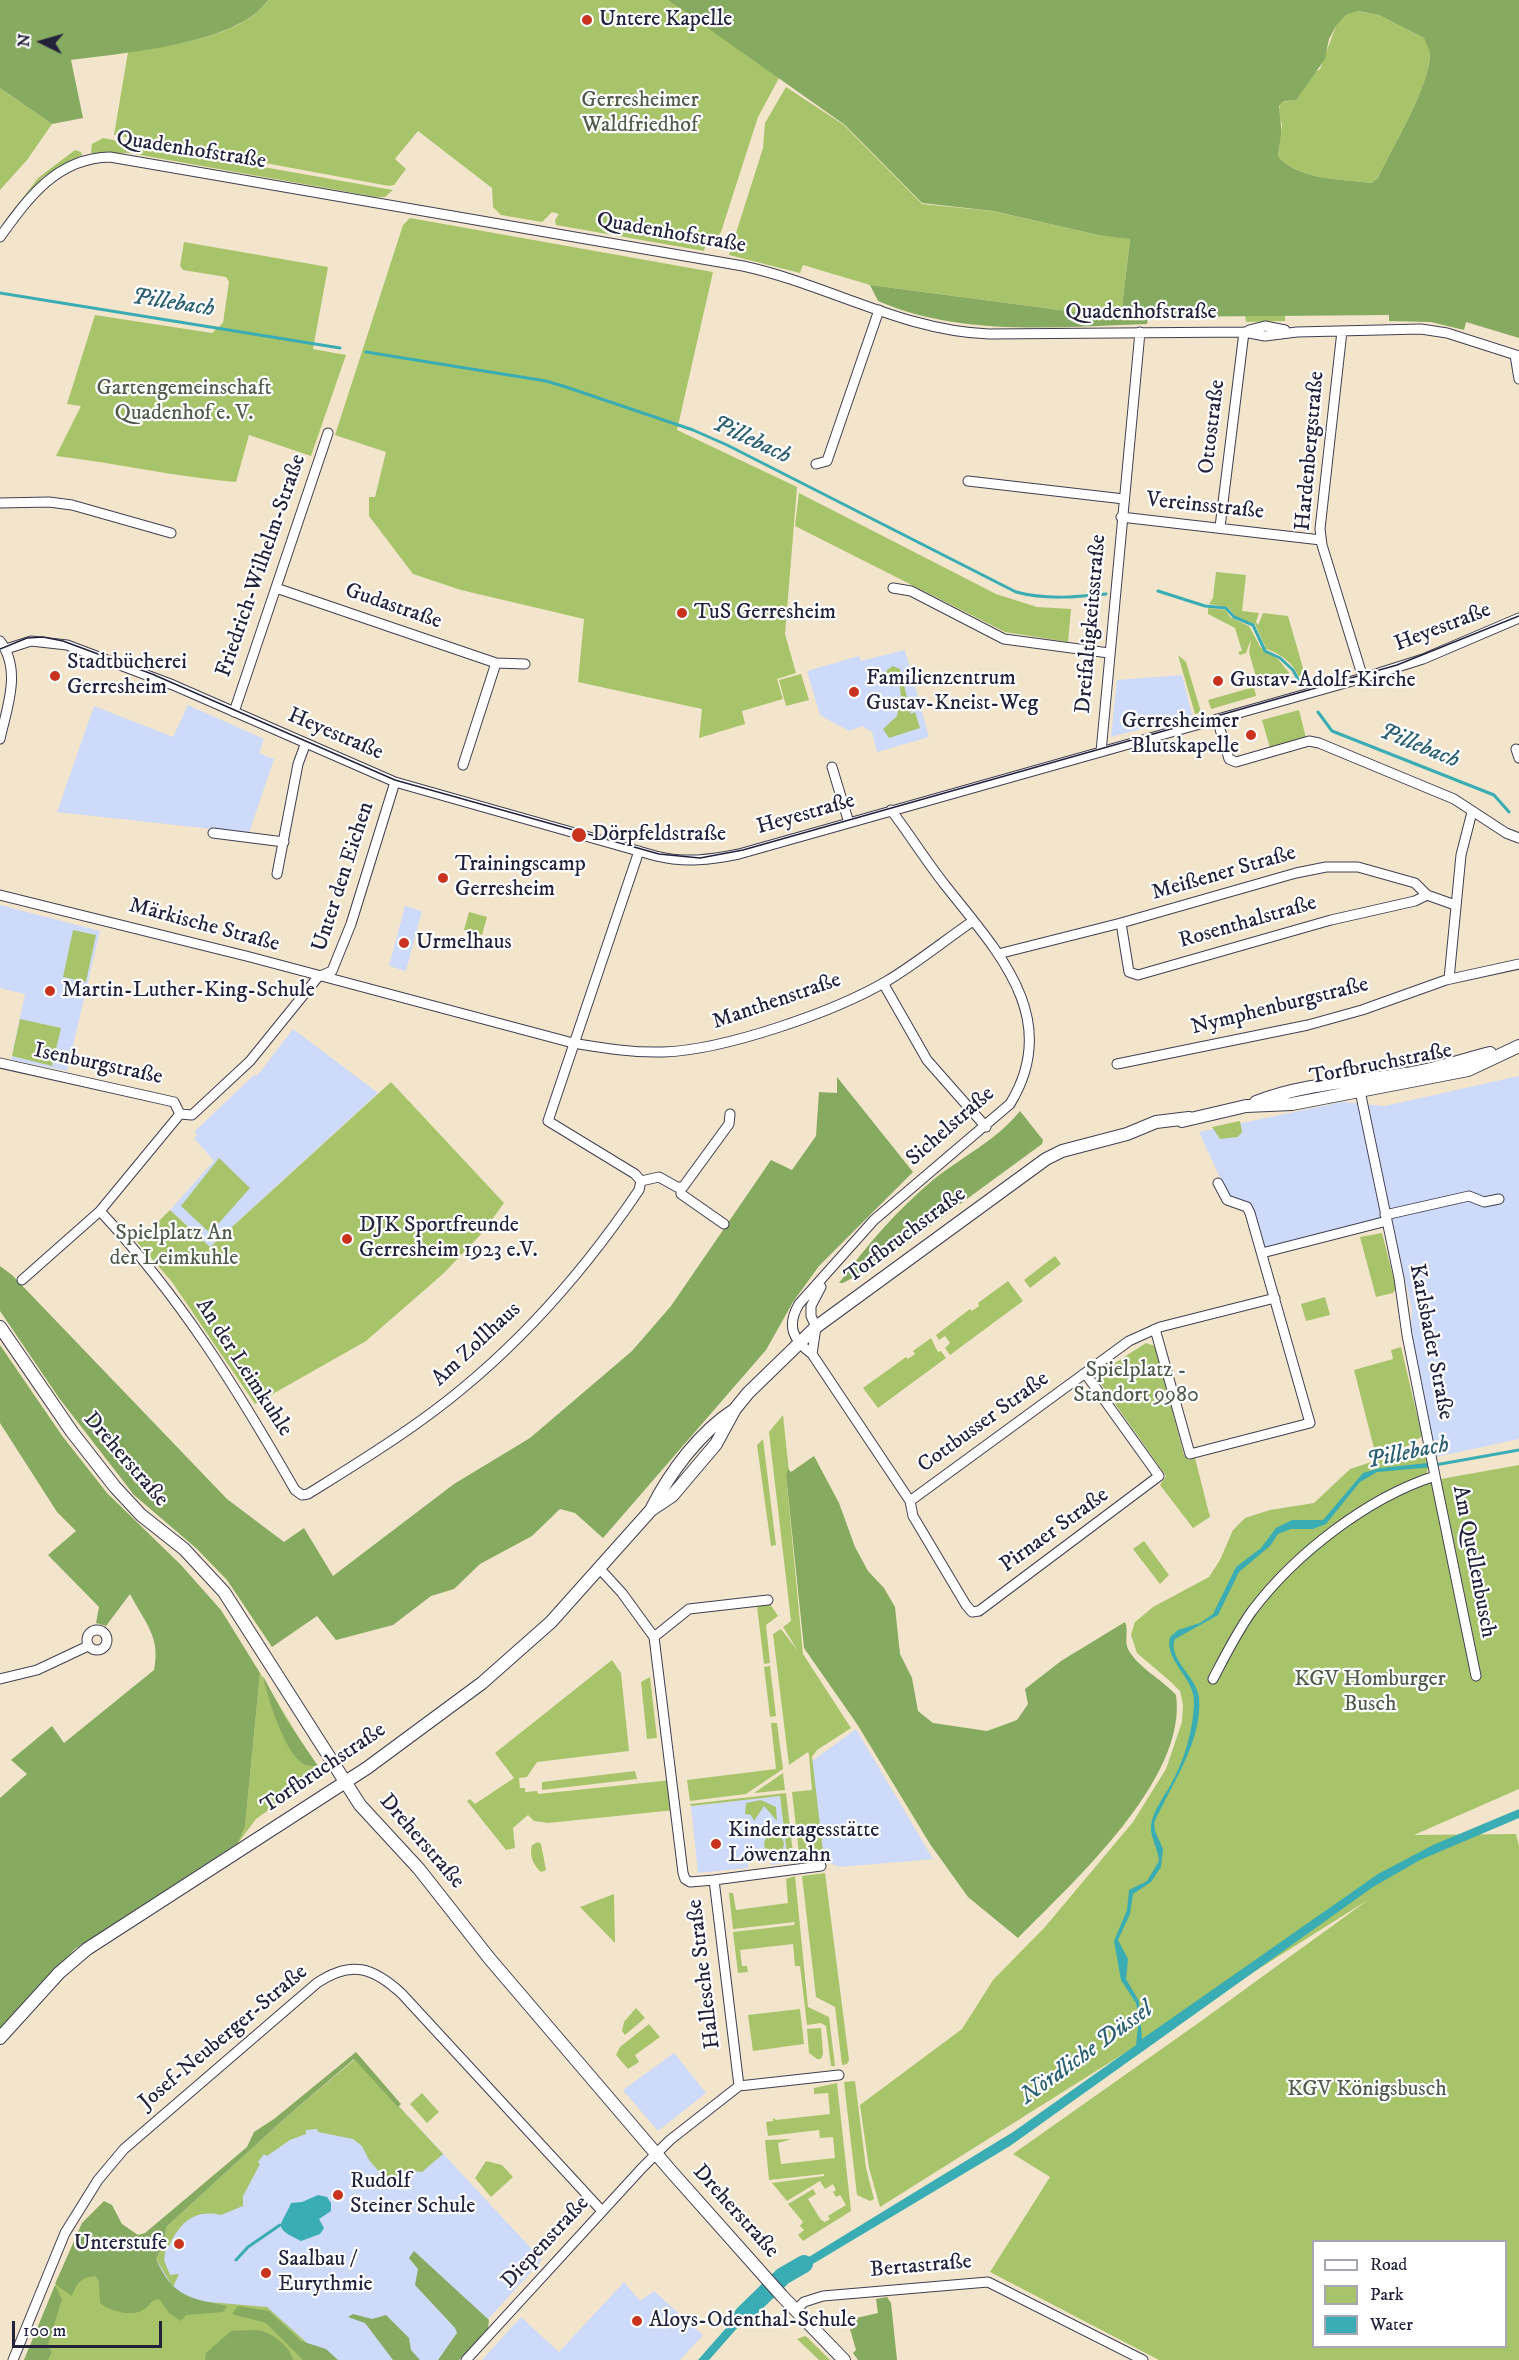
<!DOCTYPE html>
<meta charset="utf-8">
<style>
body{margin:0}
#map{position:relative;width:1519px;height:2360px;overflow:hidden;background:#f2e5cc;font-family:"IM FELL DW Pica",serif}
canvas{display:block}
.legend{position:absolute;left:1312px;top:2240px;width:195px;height:108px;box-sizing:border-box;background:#fff;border:2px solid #a7a7b1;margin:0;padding:8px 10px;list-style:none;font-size:18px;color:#22223b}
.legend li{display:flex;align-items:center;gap:12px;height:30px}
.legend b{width:30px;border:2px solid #a7a7b1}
.north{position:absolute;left:12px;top:12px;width:60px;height:60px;-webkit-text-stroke:4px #fff;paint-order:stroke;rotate:275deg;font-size:16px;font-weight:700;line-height:24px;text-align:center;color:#22223b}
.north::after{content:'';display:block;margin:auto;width:21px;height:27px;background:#22223b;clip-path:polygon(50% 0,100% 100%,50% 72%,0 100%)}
.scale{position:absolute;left:12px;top:2321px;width:150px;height:27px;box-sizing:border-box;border:3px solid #22223b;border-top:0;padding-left:8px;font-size:18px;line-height:21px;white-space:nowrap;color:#22223b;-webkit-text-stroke:4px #fff;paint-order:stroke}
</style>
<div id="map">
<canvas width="1519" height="2360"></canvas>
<ul class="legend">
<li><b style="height:8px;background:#fff"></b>Road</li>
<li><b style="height:16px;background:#a8c46b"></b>Park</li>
<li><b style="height:16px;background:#3aacb3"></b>Water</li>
</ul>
<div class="north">N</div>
<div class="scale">100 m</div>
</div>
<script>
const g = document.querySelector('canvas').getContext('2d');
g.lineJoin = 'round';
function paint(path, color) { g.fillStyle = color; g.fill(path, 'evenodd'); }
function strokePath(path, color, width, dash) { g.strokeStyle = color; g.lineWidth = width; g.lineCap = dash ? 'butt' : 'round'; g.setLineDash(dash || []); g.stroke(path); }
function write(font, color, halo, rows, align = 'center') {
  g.font = font + ' "IM FELL DW Pica",serif'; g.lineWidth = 4.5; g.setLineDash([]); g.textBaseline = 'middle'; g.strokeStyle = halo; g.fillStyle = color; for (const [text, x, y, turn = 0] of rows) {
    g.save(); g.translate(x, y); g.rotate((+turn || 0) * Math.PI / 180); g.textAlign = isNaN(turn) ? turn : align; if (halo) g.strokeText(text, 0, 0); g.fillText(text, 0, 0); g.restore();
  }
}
paint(new Path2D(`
 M905,650L929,737L877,752L872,732L862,726L849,731L820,715L807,671L859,656L861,661Z
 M1182,675L1192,715L1111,737L1117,680Z
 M188,705L264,739L259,753L274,759L249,833L57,812L94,706L173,737Z
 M0,905L100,931L67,1071L11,1060L25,994L0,988Z
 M405,906L422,911L406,971L389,966Z
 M293,1029L378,1093L210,1247L170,1210L214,1161L194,1138L197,1135L195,1131L254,1075L257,1076Z
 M1519,1076V1439L1436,1457L1410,1339L1412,1310L1391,1217L1328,1231L1264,1250L1255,1211L1250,1203L1229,1197L1199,1132L1342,1102L1385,1106Z
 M856,1729L933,1859L840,1867L824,1861L812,1761Z
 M780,1796L788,1863L771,1865L769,1858L748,1860V1868L698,1873L691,1806Z
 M674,2053L706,2093L658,2131L623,2090Z
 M355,2059L542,2260L451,2360H326L168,2298L146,2236Z
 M624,2282L640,2301L654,2291L703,2335L680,2360H482L521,2317L559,2352Z`), '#cedafa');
paint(new Path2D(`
 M268,0H821L758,117L721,232L716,239L707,240L704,251L556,225L555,220L559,214L552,212L542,222L501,215L493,207L492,188L418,131L395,159L406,169L394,185L389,186L114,135L128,52C168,46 243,37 268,0Z
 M1357,11L1379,15L1424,38C1427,43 1430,50 1430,56C1426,94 1394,143 1378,178L1371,183C1341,179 1299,180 1278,156L1282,125L1278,111L1281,103L1292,100L1312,74L1320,69L1336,26L1346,15Z
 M786,87L844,125L922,204L992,211L1098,235L1130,238L1122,307L1113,317L870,285L803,265L800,273L729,255L763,148L765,123Z
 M0,88L52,124L27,160L0,190Z
 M103,138L128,143L393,190L385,197H376L129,153H91L92,144Z
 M75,150L81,152L82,155L43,177L0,228L38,178Z
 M410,218L713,272L677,430L797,487L785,634L796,673L777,679L783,699L742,711L745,724L699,738L702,709L578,682L584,619L461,590L413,574L369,516V497H375L386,452L335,435L403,225Z
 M184,242L328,267L313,349L346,355L311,456L249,435L236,482C176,477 116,463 56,456L81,406L67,404L95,315L212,333L223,323L229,282L226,277L183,270L180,266Z
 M1245,314H1285V321L1246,322Z
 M799,493L996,594L1037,607L1071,609L1068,642L1005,632L795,526Z
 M1216,572L1246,575L1242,611L1259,613L1256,622L1258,625L1263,613L1288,616L1305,675L1298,676C1294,663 1279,653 1266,649L1255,624L1236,617L1228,607L1209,604L1213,598Z
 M1208,608L1226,610L1230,617L1249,626L1261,648L1278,659L1293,678L1256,677L1249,652L1251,639L1246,653L1240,655L1238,652L1242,651L1235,628L1208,614Z
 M1178,655L1186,662L1201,712L1195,714Z
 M893,666L900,669L911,714L915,712L920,728L889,738L883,729L897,716L901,697L899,681L891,685L886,678L887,670Z
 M801,674L809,700L786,706L779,680Z
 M1254,687L1256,696L1211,709L1208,700Z
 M1299,710L1306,738L1270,748L1262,720Z
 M469,912L487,917L482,935L464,930Z
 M73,930L96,935L86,982L63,977Z
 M20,1019L61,1028L52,1066L12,1056Z
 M391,1082L504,1203L483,1232L444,1273L366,1341L255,1404L172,1282L137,1242L170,1210L210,1247Z
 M1240,1121L1242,1132L1238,1137L1220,1139L1212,1127Z
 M219,1158L250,1188L210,1233L181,1206Z
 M1382,1233L1396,1288L1393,1293L1376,1297L1360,1237Z
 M1055,1256L1061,1264L1030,1288L1024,1280Z
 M1008,1281L1023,1301L950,1355L945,1348L950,1343L945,1336L939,1340L936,1335L970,1309L972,1311L979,1306L978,1303Z
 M1325,1297L1330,1315L1306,1321L1301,1304Z
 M931,1338L938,1352L941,1351L946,1358L878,1408L863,1388L906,1357L908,1359L915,1354L913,1351Z
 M1146,1343L1155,1346L1184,1455L1189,1460L1195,1458L1210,1517L1193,1528L1160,1485L1166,1476L1099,1381L1101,1372Z
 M1401,1347L1422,1436L1410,1445L1376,1456L1354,1370L1393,1359L1391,1350Z
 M783,1415L789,1472L786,1475L803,1654L851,1728L817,1750L812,1757L824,1859L800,1862L792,1792L812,1790L809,1755L808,1752L789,1765L773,1634L781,1629L798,1651L783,1627L791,1621L769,1432Z
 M763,1439L776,1545L771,1546L757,1445Z
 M1420,1446L1424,1447L1429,1464L1424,1482L1519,1465V1789L1414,1835L1516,1834L1519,1846V2360H1159L990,2272L1050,2177L1013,2154L1197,2024L1368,1900L880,2207L869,2168L860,2105L962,2029L993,1980L1045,1927L1133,1822L1166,1769L1182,1722L1183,1705L1180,1691L1171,1682L1137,1653L1131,1635L1135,1622L1153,1607L1209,1577L1220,1560L1233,1530L1245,1518L1270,1510L1314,1503L1350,1469ZM1314,2242H1506V2346H1314Z
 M1144,1541L1169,1575L1160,1584L1133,1549Z
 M770,1604L778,1616L766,1625L770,1663L764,1664L757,1606Z
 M612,1660L621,1673L629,1751L537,1762L527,1777L519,1778L520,1788H525V1792L537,1791L538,1794L672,1780L675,1810L548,1823L534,1821L528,1815L513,1828L515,1848L506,1850L467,1801L470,1799L475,1804L514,1778L495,1753Z
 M770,1666L776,1716L770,1717L764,1667Z
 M260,1673L320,1773L256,1819L238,1843L245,1827Z
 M650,1677L657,1738L647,1739L641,1682Z
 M771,1723H777L783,1769L746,1794L690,1801L687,1780L776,1769Z
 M635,1771L637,1779L542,1790V1782Z
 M783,1773L785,1790L754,1793Z
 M786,1793L794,1862L788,1863L780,1796L691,1806L690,1804Z
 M761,1800L776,1807L777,1821L764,1806L754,1821L751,1815L745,1814L746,1803Z
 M764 1844a10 10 0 1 1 20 0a10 10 0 1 1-20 0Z
 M538,1842L541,1844L546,1870L541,1872C533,1865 529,1855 532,1845Z
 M825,1873L849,2060L847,2064L842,2065L835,2007L816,1997L802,1876Z
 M795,1876L808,2007L829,2017L835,2066H831L826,2026L821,2023L807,2025L800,1966H795L793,1944L740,1950L742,1966H747L748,1972L738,1973L733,1932L794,1925L795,1922L733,1929L729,1893H733L736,1910L788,1903L786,1879Z
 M614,1894L615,1943L580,1907Z
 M636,2008L645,2018L625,2035L622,2031L624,2022Z
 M800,2009L804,2044L753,2051L748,2015Z
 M649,2024L660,2037L635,2055L639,2062L628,2069L616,2055L620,2047Z
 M821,2028L823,2054L821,2059H817L809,2053L807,2029Z
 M355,2059L443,2154L422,2172L405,2170L397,2181L401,2186L386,2187L382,2175L369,2160L362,2146L353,2139L318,2132L317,2129L306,2130V2134L290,2140L267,2156L264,2154L258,2162L260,2164L243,2196V2206L221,2215C195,2209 180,2222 169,2246L166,2247L164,2260L170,2275L179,2274L173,2287L156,2259L165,2241L166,2227L283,2120Z
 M855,2081L866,2168L874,2199L870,2201L857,2195L844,2082Z
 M837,2083L851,2211L803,2241L798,2235L804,2230L800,2226L803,2222L788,2204L813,2189L816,2194L808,2199L821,2220L825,2222L830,2219L828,2216L846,2205L840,2195L836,2197L833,2192L836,2190L833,2184L825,2189L820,2181L787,2201L772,2183L824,2176V2174L769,2180L765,2140L792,2139L778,2143L781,2164L835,2158L833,2137L820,2138L819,2130L768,2136L766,2122L773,2121V2118L776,2120L830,2114L828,2093L814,2094V2088Z
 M422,2093L439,2112L427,2123L410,2104Z
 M486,2161L502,2165L513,2177L491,2197L475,2178Z
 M82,2223L162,2298L267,2307L326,2360H24Z
 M805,2336L808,2338L830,2360H819L797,2339Z`), '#a8c46b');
paint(new Path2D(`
 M0,0H268C238,45 121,53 71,60L83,118L52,124L0,88Z
 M668,0H1519V338L1466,322L1464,330L1431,322L1389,321V315L1148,317L1147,324C1059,327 961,337 878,301L870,285L1113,317L1122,307L1130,239L1098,235L993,211L922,203L845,125ZM1358,11L1379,15L1424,38C1426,43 1430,50 1430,56C1427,92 1393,145 1378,178L1371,183C1341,179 1298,180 1278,156C1279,146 1282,135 1281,126C1281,109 1271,101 1296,100L1325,59L1329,39L1336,26L1346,15Z
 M837,1077L913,1172L819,1266L793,1302L766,1350L603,1538L575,1513L560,1509L532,1536L480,1564L454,1589L431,1596L393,1625L336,1640L317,1616L272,1647L227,1580L196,1548L134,1495L59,1398L0,1311V1266L12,1275L227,1499L284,1542L304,1528L333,1576L454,1484L530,1438L632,1351L671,1306L771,1160L792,1170L816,1136L819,1092L837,1093Z
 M1020,1111L1043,1140L1042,1144L878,1264L843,1283H839C866,1246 898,1209 933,1180C963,1156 997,1140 1020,1111Z
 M0,1345L63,1437L107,1493L181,1565L221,1610L260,1673L245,1827L238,1843L75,1949L0,2029V1798L27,1774L11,1760L52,1726L64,1743L154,1670C161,1637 145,1623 130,1594L106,1626L96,1623L99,1607L48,1555L76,1531L57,1512L0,1423Z
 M814,1456L839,1503L855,1547L868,1571L884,1588L895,1607L900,1654L912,1678L918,1711L933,1723L987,1731L1017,1720L1028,1704L1025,1689L1061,1661L1125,1622C1129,1630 1124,1641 1128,1649C1138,1668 1162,1679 1176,1695C1188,1779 1072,1883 1018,1938L968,1897L930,1844L857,1724L804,1648L786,1475L788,1469L791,1472Z
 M263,1676L286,1719L318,1766C314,1766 307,1766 304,1764C285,1755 267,1696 263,1676Z
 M356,2052L401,2104L398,2107L354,2059L283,2120L166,2227L165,2241L156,2259C173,2297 189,2298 227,2306L223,2312L186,2315L181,2321L169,2313L159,2299C150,2300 150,2306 143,2310C132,2317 109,2311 100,2303L99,2281L95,2276C81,2277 76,2284 72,2296L55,2284L82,2223L104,2201L112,2205L122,2224L138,2235L145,2233L247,2147L254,2132L274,2119Z
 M414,2251L489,2320L488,2329L459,2360H438L457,2333L455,2328L415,2285L418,2269L409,2258Z
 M55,2285L62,2299L48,2345L52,2352L48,2360H24Z
 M887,2297L891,2303L897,2360H858L853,2353L856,2350L850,2329H853L852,2319L878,2313L876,2299Z
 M238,2306L269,2311L301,2341L326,2349L338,2360H303L266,2323L232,2314Z
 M353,2314L372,2319L386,2315L409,2338L411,2350L420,2360H393L365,2323L348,2317Z
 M255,2330C270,2331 289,2344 293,2360H205L206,2353L231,2331Z`), '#86aa5f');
paint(new Path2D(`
 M1428,1463L1434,1467L1377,1472L1360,1482L1326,1524L1313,1529H1291L1278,1534L1270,1546L1239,1572L1218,1615L1175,1639C1167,1658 1196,1676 1199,1697C1203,1741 1171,1785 1154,1823L1155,1831L1163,1849L1161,1867L1151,1882L1133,1894L1130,1914L1118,1940L1128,1959L1126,1979L1139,2001L1142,2039L1378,1874L1433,1845L1519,1809V1818L1420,1860L1373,1887L1010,2146L786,2280L781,2274L1013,2132L1136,2045L1139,2017L1136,2003L1121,1980L1114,1941L1127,1910L1129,1890L1147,1881L1159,1861C1158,1849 1150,1837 1151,1826C1153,1810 1164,1797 1171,1784C1184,1761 1193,1731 1194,1704C1196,1678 1164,1662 1170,1637L1178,1630L1200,1623L1213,1614L1236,1567L1261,1548L1276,1528L1292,1520H1323L1363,1473L1380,1468Z
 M318,2195L327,2197L331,2203V2211L319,2219L324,2228L320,2234L301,2241C270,2226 282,2226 291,2203L302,2202Z
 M756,2294L761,2301L709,2360H698Z`), '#3aacb3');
strokePath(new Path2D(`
 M0,293L340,348
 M366,352L546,381L566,387L693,430L727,445L1016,592C1046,600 1076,597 1106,594
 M1158,591L1205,606L1226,608L1234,617L1253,625L1265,651L1280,658L1293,670L1300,683
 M1318,712L1332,731L1494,795L1509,812
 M1435,1465L1519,1450
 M236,2260L248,2247L280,2225`), '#3aacb3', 3);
strokePath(new Path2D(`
 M743,2315L783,2276L804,2264`), '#3aacb3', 18);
const minor = new Path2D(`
 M0,237C29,197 57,158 110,157L743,266C827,284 902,331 989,334L1244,332L1265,336L1297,332L1421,329L1447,333L1519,356
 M1249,330L1265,326L1285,330
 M1342,331L1320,529L1322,545L1363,678
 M1515,355L1519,379
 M816,464L827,461L879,310
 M968,481L1124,499
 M0,503L49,502L72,505L171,533
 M1121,517L1321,540
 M1220,527L1244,332
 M276,588L496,663L525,664
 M893,588L911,591L1004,639L1109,653
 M0,641C22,670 7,707 0,739
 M6,649L31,641L67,645L173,685L395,782L656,856C685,863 710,860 739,854L1363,678L1423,659L1519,618
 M234,712L328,433
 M1217,719L1229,759L1236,762L1309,741L1319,743L1454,799L1506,833L1519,838
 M1516,749L1519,758
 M1101,752L1140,332
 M463,765L496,663
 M832,767L849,823
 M891,810C910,835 926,861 945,885C997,951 1063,1018 1010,1104L874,1220L799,1304C786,1326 793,1340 812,1354L910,1501L1129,1341L1160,1327L1275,1298
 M213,833L284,842
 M639,851L548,1121L635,1174L641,1181
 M277,874L298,764L305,745
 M0,895L250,957L573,1043C603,1048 632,1053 663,1052C725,1050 834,1012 887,981C917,963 945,940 973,921
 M1121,923L1129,972L1138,975L1331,920L1415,901L1427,895
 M998,954L1121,923L1296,873L1326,867H1358L1415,883L1427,895L1455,905
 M1449,979L1461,855L1472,812
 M883,983L927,1060L986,1127
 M0,1063L174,1102L180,1114
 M1117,1064L1308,1025L1362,1010L1446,980L1519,964
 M1360,1091L1399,1278L1407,1335L1435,1476
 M641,1181L659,1177L677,1187H683L729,1124L730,1114
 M681,1188V1194L724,1224
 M100,1211C181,1298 236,1387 295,1490L302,1495L308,1494C345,1471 381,1449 416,1424C504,1362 579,1279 639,1190L641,1181
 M1385,1215L1469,1196L1484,1202L1499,1199
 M1262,1253L1387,1221
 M22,1280L100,1211L180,1114L192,1115L250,1061L318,977L332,971L351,924L395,782
 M1155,1329L1190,1454L1310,1423L1250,1213L1247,1207L1227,1200L1218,1183
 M812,1354L816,1327L811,1316V1306L821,1287
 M910,1501L913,1516L966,1605L972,1612L979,1611L1159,1476L1085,1373
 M600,1569L622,1593L654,1637L683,1873L685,1879L690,1882L714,1880L739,2086
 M87 1640a10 10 0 1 1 20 0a10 10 0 1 1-20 0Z
 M654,1637L689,1609L768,1600
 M0,1679L37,1670L88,1646
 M1213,1679C1225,1656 1237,1632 1252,1611C1295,1554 1367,1498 1435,1476L1476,1676
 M714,1880L821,1866
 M739,2086L839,2075
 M796,2310L804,2302L823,2296L988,2282L1143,2360
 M13,2360L65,2233L98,2180L124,2149L317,1983C351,1960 373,1967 402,1994L602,2211
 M466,2360L642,2168L670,2140L739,2086`);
const major = new Path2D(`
 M1256,1102C1304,1083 1355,1082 1405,1074C1434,1070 1462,1060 1490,1053
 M1182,1121L1246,1106L1292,1104L1468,1070L1519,1046
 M0,1327L72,1432L115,1487L141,1515L184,1549L224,1592L360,1805L419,1869L489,1958L670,2170L782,2296L844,2360
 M652,1508C670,1472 700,1432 734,1410
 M0,2038L59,1973L87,1949L367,1768L482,1683L551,1622L651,1510L672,1496L716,1444L735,1409L748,1393L816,1327L1046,1159L1062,1151L1127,1134L1156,1122L1189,1118`);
strokePath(minor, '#413f51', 11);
strokePath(major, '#413f51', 14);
strokePath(minor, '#fff', 9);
strokePath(major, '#fff', 12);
strokePath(new Path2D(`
 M0,649L27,638L43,637L63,641L152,674L395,780L659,854L700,858L743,850L1397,665L1519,616`), '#22223b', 1.5);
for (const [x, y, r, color] of [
 [587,20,6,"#c8321e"],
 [682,613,6,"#c8321e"],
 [55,676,6,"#c8321e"],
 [1218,681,6,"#c8321e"],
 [854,692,6,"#c8321e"],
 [1251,735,6,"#c8321e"],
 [579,835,8,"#c8321e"],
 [443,878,6,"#c8321e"],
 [404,943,6,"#c8321e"],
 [50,991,6,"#c8321e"],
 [347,1239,6,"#c8321e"],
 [716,1844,6,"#c8321e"],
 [338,2195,6,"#c8321e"],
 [179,2244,6,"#c8321e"],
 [266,2273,6,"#c8321e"],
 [637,2321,6,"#c8321e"]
]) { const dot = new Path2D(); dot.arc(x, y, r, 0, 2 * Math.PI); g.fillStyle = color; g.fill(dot); strokePath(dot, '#fff', 2); }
write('22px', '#22223b', '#fff', [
 ["Untere Kapelle",599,20],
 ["TuS Gerresheim",694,613],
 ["Stadtbücherei",67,663],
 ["Gerresheim",67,688],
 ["Familienzentrum",866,679],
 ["Gustav-Kneist-Weg",866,704],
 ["Gustav-Adolf-Kirche",1230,681],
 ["Gerresheimer",1239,722,"right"],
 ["Blutskapelle",1239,747,"right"],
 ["Dörpfeldstraße",592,835],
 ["Trainingscamp",455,865],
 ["Gerresheim",455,890],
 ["Urmelhaus",416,943],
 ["Martin-Luther-King-Schule",62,991],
 ["DJK Sportfreunde",359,1226],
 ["Gerresheim 1923 e.V.",359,1251],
 ["Kindertagesstätte",728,1831],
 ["Löwenzahn",728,1856],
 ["Rudolf",350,2182],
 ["Steiner Schule",350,2207],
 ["Unterstufe",167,2244,"right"],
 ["Saalbau /",278,2260],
 ["Eurythmie",278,2285],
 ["Aloys-Odenthal-Schule",649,2321]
], 'left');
write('22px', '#515b4c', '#fff', [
 ["Gerresheimer",640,101],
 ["Waldfriedhof",640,126],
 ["Gartengemeinschaft",184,389],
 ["Quadenhof e. V.",184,414],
 ["Spielplatz An",174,1234],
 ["der Leimkuhle",174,1259],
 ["Spielplatz -",1136,1371],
 ["Standort 9980",1136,1396],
 ["KGV Homburger",1370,1680],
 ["Busch",1370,1705],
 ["KGV Königsbusch",1367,2090]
]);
write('22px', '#22223b', '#fff', [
 ["Quadenhofstraße",191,151,9],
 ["Quadenhofstraße",671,234,10],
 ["Quadenhofstraße",1141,313],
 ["Ottostraße",1213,427,-83],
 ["Hardenbergstraße",1311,451,-85],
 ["Vereinsstraße",1205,507,6],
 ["Friedrich-Wilhelm-Straße",262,566,-71],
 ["Gudastraße",393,607,19],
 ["Dreifaltigkeitsstraße",1092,624,-85],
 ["Heyestraße",1443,628,-21],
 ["Heyestraße",335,735,23],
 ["Heyestraße",806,815,-16],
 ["Meißener Straße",1224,874,-16],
 ["Unter den Eichen",344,877,-72],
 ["Rosenthalstraße",1248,923,-16],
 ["Märkische Straße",204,926,15],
 ["Manthenstraße",777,1002,-19],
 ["Nymphenburgstraße",1280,1007,-14],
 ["Isenburgstraße",98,1065,12],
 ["Torfbruchstraße",1381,1065,-11],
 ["Sichelstraße",951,1127,-41],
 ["Torfbruchstraße",906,1236,-37],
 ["Karlsbader Straße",1430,1342,79],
 ["Am Zollhaus",477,1345,-43],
 ["An der Leimkuhle",243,1368,57],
 ["Cottbusser Straße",984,1423,-36],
 ["Dreherstraße",125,1460,49],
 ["Pirnaer Straße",1055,1531,-36],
 ["Am Quellenbusch",1473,1562,79],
 ["Torfbruchstraße",324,1769,-34],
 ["Dreherstraße",421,1842,49],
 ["Hallesche Straße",705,1974,-97],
 ["Josef-Neuberger-Straße",224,2038,-40],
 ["Dreherstraße",735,2212,48],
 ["Diepenstraße",546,2243,-47],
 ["Bertastraße",921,2267,-5]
]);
write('italic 24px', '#2d6071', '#fff', [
 ["Pillebach",173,304,9],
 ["Pillebach",751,441,25],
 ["Pillebach",1419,747,22],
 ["Pillebach",1408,1454,-12],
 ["Nördliche Düssel",1087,2054,-36]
]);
</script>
